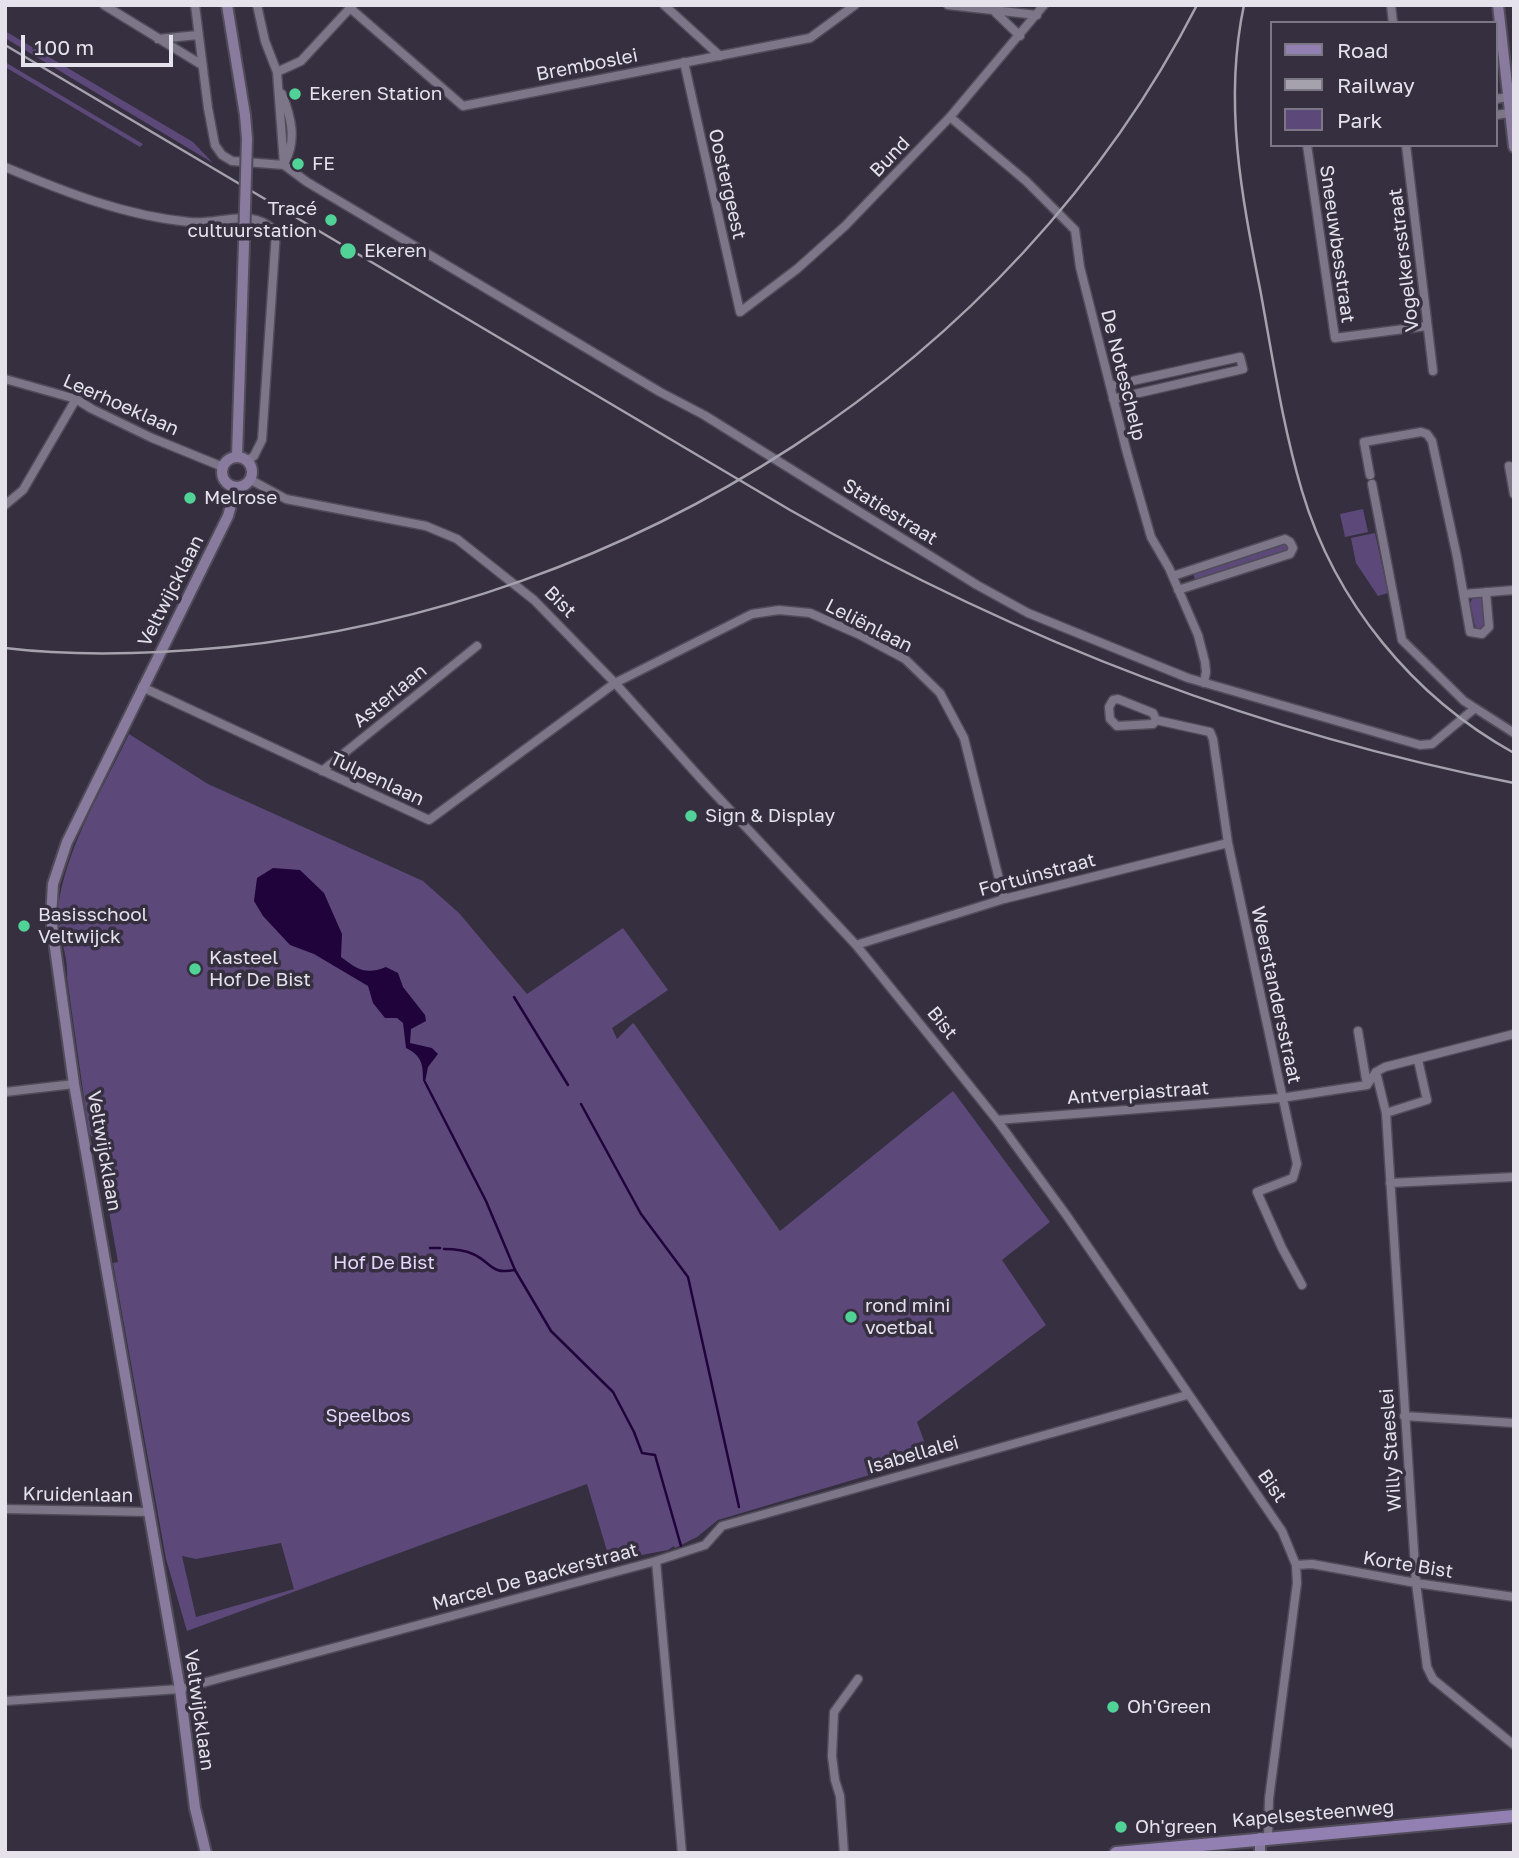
<!DOCTYPE html>
<meta charset="utf-8">
<style>
body{margin:0}
#map{position:relative;width:1519px;height:1858px;overflow:hidden;background:#352f3f;font-family:"Golos Text",sans-serif}
canvas{display:block}
.frame{position:absolute;inset:0;border:7px solid #e5e2ec;pointer-events:none}
.legend{position:absolute;left:1270px;top:21px;width:228px;height:126px;box-sizing:border-box;background:#352f3f;border:2px solid #7b7784;margin:0;padding:9px 12px;list-style:none;font-size:21px;color:#e5e2ec}
.legend li{display:flex;align-items:center;gap:14px;height:35px}
.legend b{width:35px;border:2px solid #7b7784}
.scale{position:absolute;left:21px;top:35px;width:152px;height:32px;box-sizing:border-box;border:4px solid #e5e2ec;border-top:0;padding-left:9px;font-size:21px;line-height:24px;white-space:nowrap;color:#e5e2ec;-webkit-text-stroke:5px #352f3f;paint-order:stroke}
</style>
<div id="map">
<canvas width="1519" height="1858"></canvas>
<div class="frame"></div>
<ul class="legend">
<li><b style="height:9px;background:#9380b2"></b>Road</li>
<li><b style="height:9px;background:#a5a1ad"></b>Railway</li>
<li><b style="height:19px;background:#5c4979"></b>Park</li>
</ul>
<div class="scale">100 m</div>
</div>
<script>
const g = document.querySelector('canvas').getContext('2d');
g.lineJoin = 'round';
function paint(path, color) { g.fillStyle = color; g.fill(path, 'evenodd'); }
function strokePath(path, color, width, dash) { g.strokeStyle = color; g.lineWidth = width; g.lineCap = dash ? 'butt' : 'round'; g.setLineDash(dash || []); g.stroke(path); }
function write(font, color, halo, rows, align = 'center') {
  g.font = font + ' "Golos Text",sans-serif'; g.lineWidth = 7; g.setLineDash([]); g.textBaseline = 'middle'; g.strokeStyle = halo; g.fillStyle = color; for (const [text, x, y, turn = 0] of rows) {
    g.save(); g.translate(x, y); g.rotate((+turn || 0) * Math.PI / 180); g.textAlign = isNaN(turn) ? turn : align; if (halo) g.strokeText(text, 0, 0); g.fillText(text, 0, 0); g.restore();
  }
}
paint(new Path2D(`
 M5,31L193,142L213,163L5,38Z
 M5,62L143,144L140,147L5,67Z
 M1363,509L1368,532L1345,537L1340,514Z
 M1375,533L1388,593L1378,596L1356,563L1351,538Z
 M1286,544L1288,551L1195,580L1193,573Z
 M1473,597L1479,596L1484,599L1486,625L1483,628L1477,629L1475,626L1470,603Z
 M129,734L208,784L423,881L459,913L527,994L623,928L668,990L612,1028L617,1039L633,1023L635,1025L780,1231L953,1091L1050,1222L1002,1260L1046,1325L917,1422L930,1457L718,1520L697,1537L675,1548L674,1546L668,1550L610,1561L587,1484L187,1631L166,1559L113,1263L118,1262L97,1144L89,1133L67,978C69,954 56,931 58,909C65,848 103,789 129,734ZM281,1543L294,1589L196,1617L182,1556L196,1559Z`), '#5c4979');
paint(new Path2D(`
 M273,868L300,870L324,893L342,934L341,957C358,970 366,975 386,967L398,973L403,987L425,1015L426,1021L411,1029L410,1043L432,1048L438,1054L428,1067L425,1082L423,1081C423,1064 422,1056 406,1048L403,1023L397,1018H385L373,1003L368,986L314,954L290,945L263,916L254,901L257,878Z`), '#21033c');
strokePath(new Path2D(`
 M514,997L568,1085
 M425,1082L486,1201L515,1270L551,1331L613,1392L634,1432L642,1453L655,1455L681,1546
 M581,1104L641,1214L688,1277L739,1507
 M430,1248H440
 M444,1249C454,1249 464,1250 473,1254C491,1262 491,1275 514,1270`), '#21033c', 2.5);
const street = new Path2D(`
 M104,5L202,65
 M195,5L208,108L215,145L222,155L232,161L284,165
 M257,5L265,41L277,72L284,165
 M664,5L720,56
 M948,5L1037,15
 M1391,5L1393,23
 M350,8L463,106L810,38L855,5
 M995,12L1020,36
 M158,39L198,35
 M684,62L740,312L797,269L845,226L950,117L1044,5
 M277,72L301,61L352,6
 M282,94C291,117 297,139 285,162
 M1496,99L1507,97
 M1496,115L1509,113
 M950,117L1026,181L1075,230L1080,267L1127,453L1151,537L1169,568L1198,635L1205,662L1206,672L1204,683
 M1307,145L1335,338L1427,326
 M1406,145L1433,371
 M284,165L307,182L660,392L704,415L977,585L1028,613L1188,678L1420,745L1432,744L1474,709
 M5,167C65,192 125,216 190,222C221,225 251,206 276,232L262,440L254,456L248,460
 M5,379L76,399L92,409L152,438L223,467
 M1110,386L1240,357L1243,369L1113,399
 M1509,466L1514,494
 M1370,475L1364,442L1421,432L1427,434L1432,441L1457,557L1470,632L1482,634L1489,627L1486,592
 M251,480L286,499L426,526L457,539L534,600L615,683L702,780L856,945L937,1045L997,1120L1067,1216L1282,1531L1296,1565L1297,1583L1269,1799L1268,1838
 M1372,484L1402,640L1464,701L1514,733
 M5,505L23,490L76,399
 M1173,576L1285,539L1290,542L1293,548L1290,554L1178,590
 M1464,594L1514,590
 M142,687L429,820L615,683L752,614L779,610L810,613L858,634L905,659L940,693L964,738L1004,899
 M1156,720L1153,724L1117,726L1110,719L1109,707L1113,700L1118,699L1153,713L1156,720L1210,732L1213,739L1228,843L1297,1164L1293,1178L1257,1192L1282,1248L1302,1285
 M322,771L477,646
 M856,945L1004,899L1228,843
 M1358,1031L1367,1085
 M1376,1072L1386,1113L1416,1583L1427,1667L1433,1679L1514,1745
 M5,1092L74,1084
 M1386,1113L1427,1100L1418,1060
 M997,1120L1281,1098L1367,1085L1376,1072L1385,1067L1514,1034
 M1390,1183L1514,1177
 M1404,1416L1514,1423
 M5,1509L149,1512
 M656,1561L682,1853
 M1296,1565L1312,1564L1416,1583L1514,1597
 M5,1701L180,1689L656,1561L705,1545L722,1526L1187,1395
 M844,1853L840,1796L835,1780L832,1756L834,1712L858,1679`);
const secondary = new Path2D(`
 M227,5L245,115L247,139
 M1498,5L1514,147
 M237,456L244,243
 M222 472a15 15 0 1 1 30 0a15 15 0 1 1-30 0Z
 M206,1853L195,1808L180,1689L74,1084L56,955L51,917L53,884L67,842L228,516L236,488
 M1260,1853V1838`);
const primary = new Path2D(`
 M1116,1853L1514,1816`);
strokePath(street, '#514c59', 11);
strokePath(secondary, '#514c59', 14);
strokePath(primary, '#514c59', 16);
strokePath(street, '#7c7688', 8);
strokePath(secondary, '#887b9d', 10);
strokePath(primary, '#9380b2', 12);
strokePath(new Path2D(`
 M1244,5C1223,103 1242,198 1261,294C1273,360 1283,427 1302,491C1335,602 1413,697 1514,753
 M5,45L790,510C1016,639 1258,733 1514,783
 M5,648C79,657 154,654 228,647C628,607 1012,366 1197,5`), '#a5a1ad', 2.5);
const secondaryBridge = new Path2D(`
 M244,243L247,139`);
strokePath(secondaryBridge, '#514c59', 14, []);
strokePath(secondaryBridge, '#887b9d', 10);
for (const [x, y, r, color] of [
 [295,94,7,"#51d397"],
 [298,164,7,"#51d397"],
 [331,220,7,"#51d397"],
 [348,251,9,"#51d397"],
 [190,498,7,"#51d397"],
 [691,816,7,"#51d397"],
 [24,926,7,"#51d397"],
 [195,969,7,"#51d397"],
 [851,1317,7,"#51d397"],
 [1113,1707,7,"#51d397"],
 [1121,1827,7,"#51d397"]
]) { const dot = new Path2D(); dot.arc(x, y, r, 0, 2 * Math.PI); g.fillStyle = color; g.fill(dot); strokePath(dot, '#352f3f', 2.5); }
write('19px', '#e5e2ec', '#352f3f', [
 ["Bremboslei",587,65,-11],
 ["Bund",890,157,-46],
 ["Oostergeest",727,184,77],
 ["Sneeuwbesstraat",1337,244,82],
 ["Vogelkersstraat",1404,260,-97],
 ["De Noteschelp",1123,375,76],
 ["Leerhoeklaan",121,405,24],
 ["Statiestraat",890,512,32],
 ["Veltwijcklaan",171,591,-63],
 ["Bist",560,602,45],
 ["Leliënlaan",869,626,27],
 ["Asterlaan",390,696,-39],
 ["Tulpenlaan",377,779,25],
 ["Fortuinstraat",1037,875,-15],
 ["Weerstandersstraat",1276,995,78],
 ["Bist",942,1023,51],
 ["Antverpiastraat",1138,1093,-4],
 ["Veltwijcklaan",104,1151,80],
 ["Willy Staeslei",1391,1450,-94],
 ["Isabellalei",913,1455,-16],
 ["Bist",1272,1486,55],
 ["Kruidenlaan",78,1495,1],
 ["Korte Bist",1408,1565,9],
 ["Marcel De Backerstraat",535,1577,-15],
 ["Veltwijcklaan",199,1710,82],
 ["Kapelsesteenweg",1313,1814,-5]
]);
write('19px', '#e5e2ec', '#352f3f', [
 ["Ekeren Station",309,94],
 ["FE",312,164],
 ["Tracé",317,209,"right"],
 ["cultuurstation",317,231,"right"],
 ["Ekeren",364,251],
 ["Melrose",204,498],
 ["Sign & Display",705,816],
 ["Basisschool",38,915],
 ["Veltwijck",38,937],
 ["Kasteel",209,958],
 ["Hof De Bist",209,980],
 ["rond mini",865,1306],
 ["voetbal",865,1328],
 ["Oh'Green",1127,1707],
 ["Oh'green",1135,1827]
], 'left');
write('19px', '#e5d8fd', '#352f3f', [
 ["Hof De Bist",384,1263],
 ["Speelbos",368,1416]
]);
</script>
